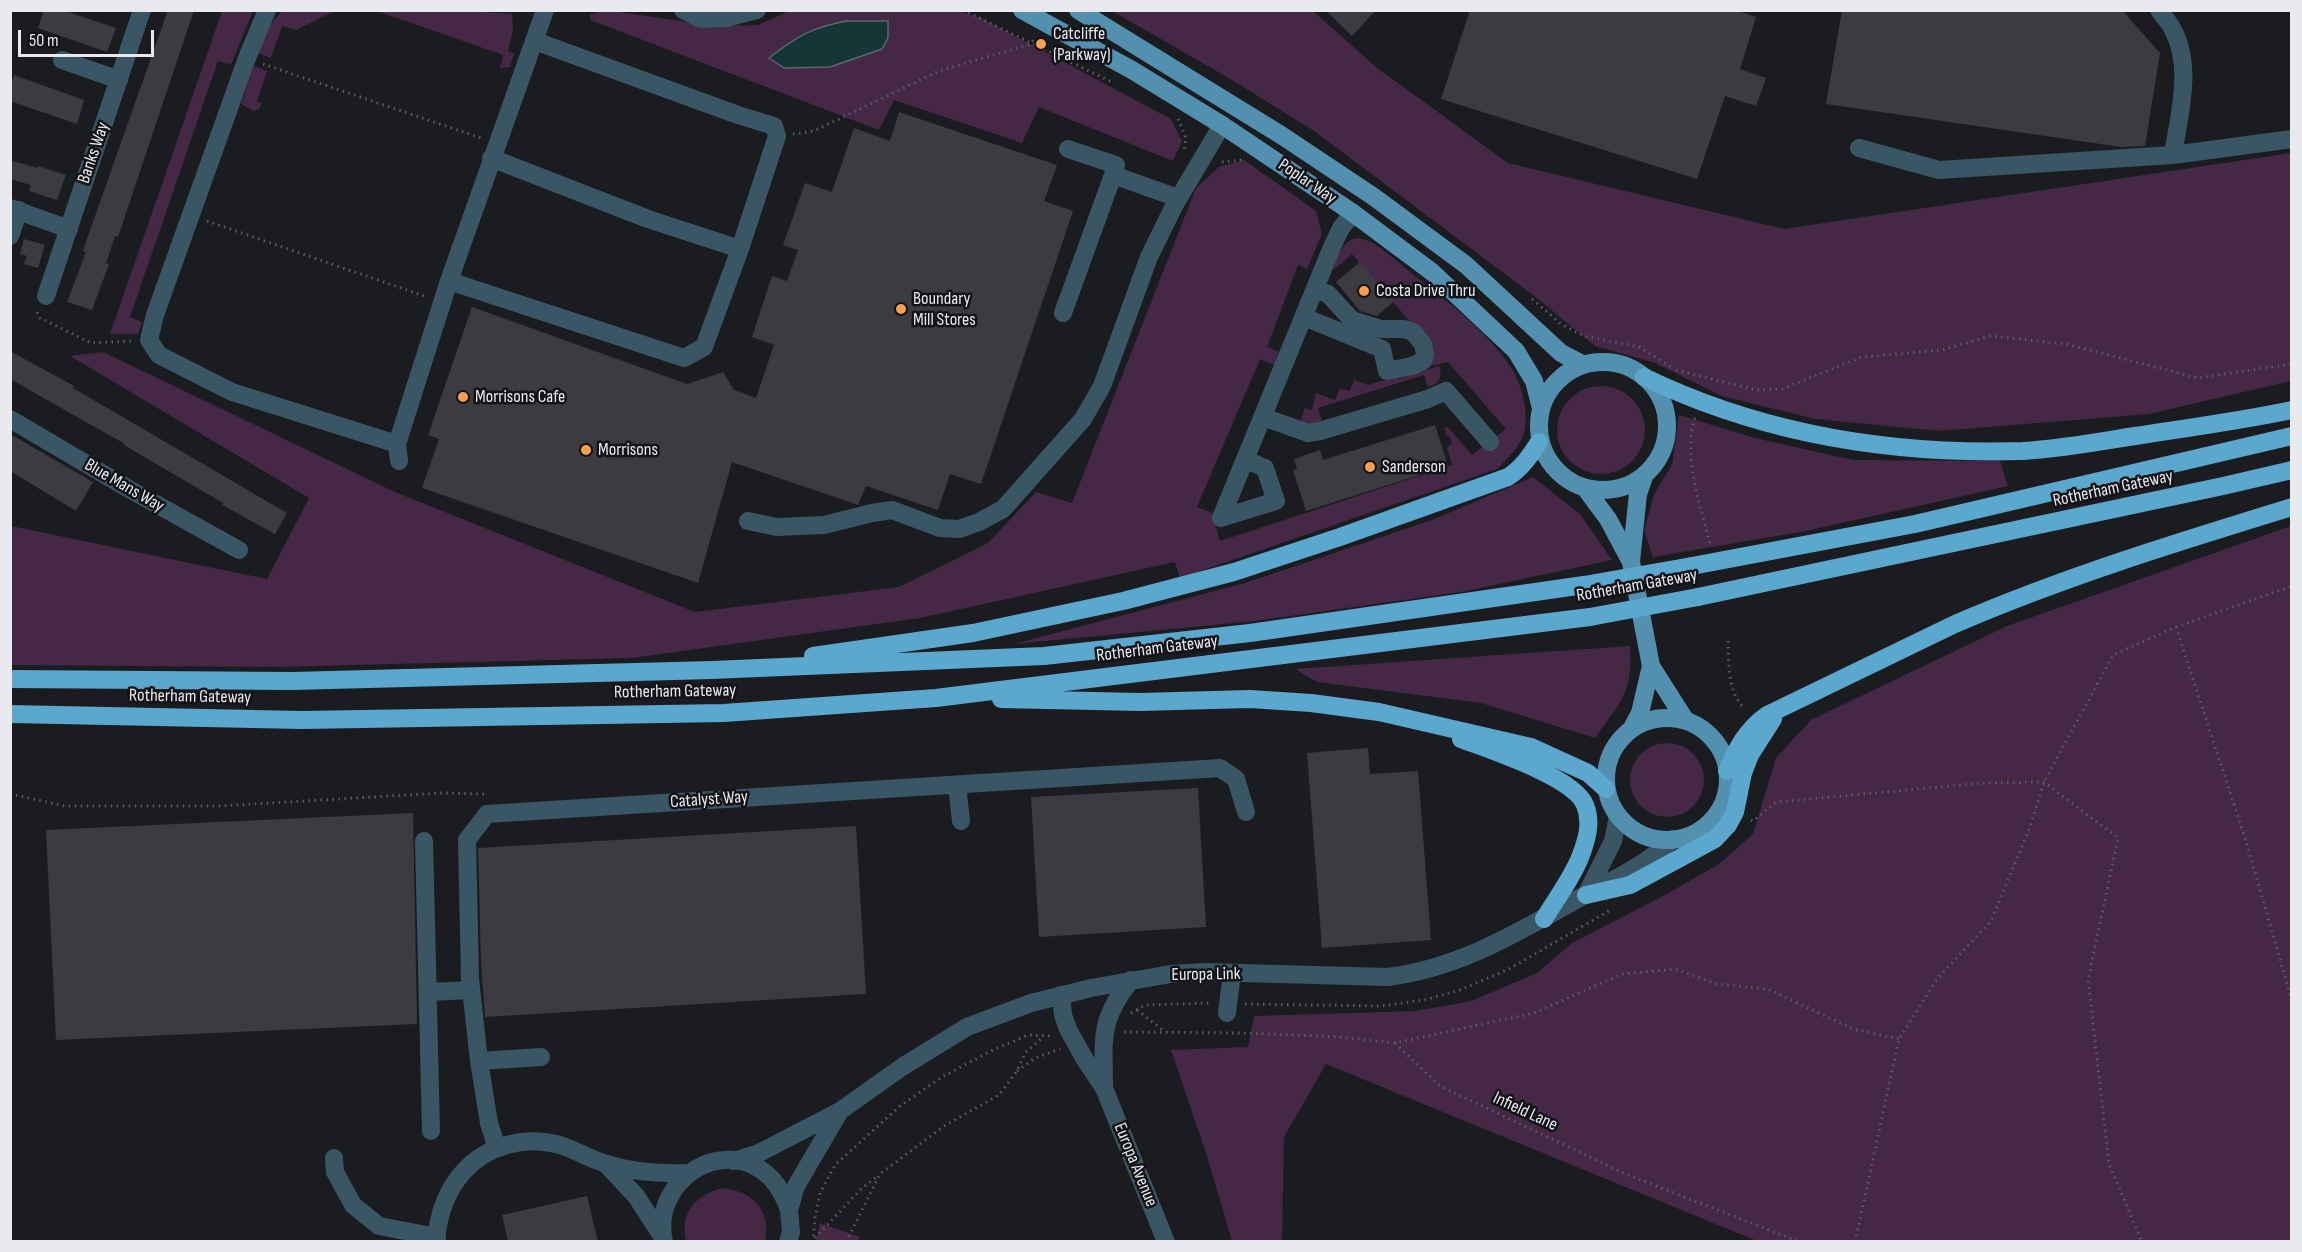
<!DOCTYPE html>
<style>
body{margin:0}
#map{position:relative;width:2302px;height:1252px;overflow:hidden;background:#1a1c20;font-family:"Sofia Sans Condensed",sans-serif}
canvas{display:block}
.frame{position:absolute;inset:0;border:12px solid #e8eaed;pointer-events:none}
.scale{position:absolute;left:18px;top:30px;width:136px;height:27px;box-sizing:border-box;border:3px solid #e8eaed;border-top:0;padding-left:8px;font-size:18px;line-height:21px;white-space:nowrap;color:#e8eaed;-webkit-text-stroke:4px #111317;paint-order:stroke}
</style>
<div id="map">
<canvas width="2302" height="1252"></canvas>
<div class="frame"></div>
<div class="scale">50 m</div>
</div>
<script>
const g = document.querySelector('canvas').getContext('2d');
g.lineJoin = 'round';
function paint(path, color) { g.fillStyle = color; g.fill(path, 'evenodd'); }
function strokePath(path, color, width, dash) { g.strokeStyle = color; g.lineWidth = width; g.lineCap = dash ? 'butt' : 'round'; g.setLineDash(dash || []); g.stroke(path); }
function write(font, color, halo, rows, align = 'center') {
  g.font = font + ' "Sofia Sans Condensed",sans-serif'; g.lineWidth = 5; g.setLineDash([]); g.textBaseline = 'middle'; g.strokeStyle = halo; g.fillStyle = color; for (const [text, x, y, turn = 0] of rows) {
    g.save(); g.translate(x, y); g.rotate((+turn || 0) * Math.PI / 180); g.textAlign = isNaN(turn) ? turn : align; if (halo) g.strokeText(text, 0, 0); g.fillText(text, 0, 0); g.restore();
  }
}
paint(new Path2D(`
 M458,10L512,14L513,29L508,52L514,53L510,67L500,68L503,55L377,11Z
 M222,11H253L231,65L218,61L130,317L142,322L138,334H110Z
 M282,11H335L296,30L282,26L271,58L258,53L268,27Z
 M600,11H612L715,26L758,25L789,11H959L981,18L1171,119L1182,141L1173,161L1039,107L1022,143L894,100L879,130L590,20V15Z
 M1112,11H1313L1376,67L1508,163L1784,229L2291,153V381L2149,414L1939,431L1815,419L1722,396L1655,363L1595,346L1537,298L1314,131L1232,80Z
 M254,66L267,71L257,102L261,103L260,108L254,111L241,104Z
 M1244,160L1316,211L1322,234L1307,269L1298,265L1267,347L1279,352L1274,365L1260,359L1197,507L1212,513L1220,541L1452,465L1447,448L1452,443L1450,437L1446,435L1444,428L1448,427L1472,455L1506,429L1448,362L1430,366L1433,349L1352,254L1335,269L1332,267C1338,255 1346,234 1363,239C1377,242 1406,269 1419,279C1449,302 1494,338 1513,371C1522,385 1528,412 1525,429C1522,445 1508,458 1497,469L1180,578L1175,562L920,618L632,658L275,667L11,665V526L267,579L309,498L70,356L103,352L395,492L695,612L899,587L988,543L1036,492L1072,503L1196,188L1219,167Z
 M1439,366C1443,377 1439,384 1428,387L1424,375L1318,408L1322,421L1307,426L1299,425L1305,408L1312,410L1316,393L1335,400L1340,388L1350,391L1354,380L1368,385L1397,376L1398,379Z
 M1557 430a44 44 0 1 1 88 0a44 44 0 1 1-88 0Z
 M1679,415L1755,438L1853,460L2000,461L2008,486L1801,532L1653,557L1644,531L1654,494L1672,465Z
 M1533,477L1580,514L1612,560L1461,592L1255,621L1014,644L1245,583L1432,520Z
 M2291,526V1241H1757L1326,1064L1284,1137L1282,1241H1232L1206,1153L1171,1050L1248,1047L1254,1016L1416,1011L1471,1001L1537,973L1572,943L1665,895L1719,864L1753,834L1776,758L1811,720L2007,626Z
 M1630,646C1633,693 1621,701 1595,738L1481,703L1317,682L1295,669Z
 M1630 780a37 37 0 1 1 74 0a37 37 0 1 1-74 0Z
 M722,1188C752,1191 772,1210 765,1241H686C680,1212 695,1196 722,1188Z
 M820,1223L860,1237L857,1241H816Z`), '#452746');
const water = new Path2D(`
 M846,21H888V38L882,49L830,67L784,68L769,58C797,36 811,28 846,21Z`);
paint(water, '#163537');
strokePath(water, '#556b6e', 1.5);
paint(new Path2D(`
 M44,10H62L116,28L107,52L38,28Z
 M168,10H194L118,237L115,236L106,263L109,264L92,310L67,302L86,252L83,251L89,233Z
 M1325,10H1376L1352,36Z
 M1470,10H1735L1756,17L1740,69L1766,78L1756,106L1725,96L1697,179L1441,99Z
 M1842,10H2122L2160,53L2145,146L2121,147L1826,104Z
 M14,75L84,100L77,124L10,101V86Z
 M899,112L1057,165L1044,201L1073,211L981,484L950,474L938,510L866,486L858,505L732,462L698,583L422,488L439,439L428,435L472,307L687,384L723,372L734,390L756,398L774,345L752,337L772,276L787,281L792,267L798,250L783,245L805,183L832,192L854,128L890,141Z
 M10,160L37,168L38,166L66,175L57,200L29,191L31,185L10,179Z
 M24,239L45,245L38,268L24,264L27,256L20,254Z
 M1360,262L1394,301L1377,316L1360,311L1336,282Z
 M10,351L74,386L73,388L287,513L275,534L222,505L223,503L124,445L125,444L10,379Z
 M1435,425L1448,466L1306,511L1293,470L1297,469L1294,459L1320,450L1323,460Z
 M10,434L93,482L76,511L10,471Z
 M1368,748L1370,774L1418,771L1431,940L1322,948L1307,753Z
 M1198,788L1206,927L1039,937L1031,797Z
 M413,813L417,1024L56,1040L46,830Z
 M856,826L866,994L485,1017L481,962L478,848Z
 M587,1196L598,1242H508L502,1215Z`), '#3c3b40');
strokePath(new Path2D(`
 M963,10L1112,82
 M263,64L481,138
 M1178,119L1186,138L1184,153
 M793,134L814,131L939,71L1028,45L1036,38
 M1222,162L1242,160
 M207,221L427,297
 M1532,299L1561,324L1584,336L1639,347L1674,369
 M37,312L40,318L91,343L132,341
 M1676,370L1756,390L1782,389L1862,357L1942,350L1990,336L2066,344L2198,378L2292,364
 M1695,418C1682,454 1701,508 1710,544
 M2176,627L2246,841L2292,1001
 M1728,641C1729,664 1727,692 1745,709
 M10,794L65,806H220L441,793L487,794
 M1751,820L1753,821L1776,802L1984,783L2044,782L2118,838L2088,980L2109,1164L2142,1242
 M1245,1004L1381,1006L1424,1000L1460,990L1509,969L1612,909
 M1137,1010L1164,1031
 M1131,1013L1145,1005L1212,1003
 M1124,1032L1241,1033L1340,1037L1395,1043L1534,1013L1622,974L1675,969L1717,984L1768,989L1853,1029L1899,1039
 M1395,1043L1440,1086L1628,1175L1800,1242
 M1017,1071L1035,1058L1060,1049
 M815,1238L861,1189L879,1175
 M813,1242L815,1218L820,1193L835,1165L900,1106L942,1077L993,1050L1028,1035L1053,1036
 M846,1242L880,1174L944,1126L999,1095L1017,1071L1025,1053L1043,1037
 M1855,1242L1899,1039L1937,979L1991,921L2030,827L2044,782L2113,655L2176,627L2292,586`), '#5b5d60', 3, [1.5, 4.5]);
strokePath(new Path2D(`
 M267,10L247,58L155,315L149,340L159,355L232,392L397,444
 M683,10L701,19L726,18L757,10
 M2159,10C2164,17 2170,23 2173,30C2193,67 2179,115 2173,155
 M62,60L119,80
 M1859,148L1939,170L2173,155L2292,139
 M1068,149L1116,165L1113,175L1178,198
 M491,158L648,219L740,249L777,136L774,126L738,115L535,41
 M10,208L69,229
 M10,236L19,210
 M449,281L684,358L704,347L740,249
 M46,296L142,10
 M1063,313L1113,175
 M1304,317L1382,349L1387,371L1412,366L1423,361L1425,355L1423,344L1413,332L1404,329H1381L1352,320L1328,294L1315,289
 M1263,417L1308,433L1320,431L1428,399L1446,391L1490,442
 M10,419L129,489L239,550
 M399,461L397,444L449,281L545,10
 M1221,518L1332,247L1341,228L1353,213
 M1221,518L1276,501L1265,468L1246,460
 M748,521L777,527L824,525L872,513L892,510L940,528L959,529L979,522L1003,509L1083,419L1102,386L1149,257L1174,206L1222,125
 M957,785L961,821
 M424,841L431,1131
 M1586,895L1613,841L1618,816
 M428,992L471,990
 M1061,995L1063,1015L1068,1029L1084,1058L1104,1088L1166,1242
 M1227,1013L1232,973
 M479,1061L541,1057
 M1104,1088C1104,1039 1098,1021 1131,980
 M497,1148L489,1123L479,1061L470,979L467,840L487,814L1220,768L1236,779L1246,812
 M334,1158L335,1172L353,1205L379,1226L437,1237
 M734,1161L759,1153L840,1111L902,1067L967,1027L1031,1003L1091,988L1171,974L1205,972L1388,977C1462,968 1521,930 1585,895C1618,877 1644,866 1673,839
 M606,1164L636,1196L662,1236
 M436,1242C438,1214 446,1191 464,1171C487,1146 523,1136 556,1144C573,1148 589,1159 607,1164C632,1172 661,1174 688,1173
 M664,1242C650,1180 725,1132 771,1178C780,1188 785,1198 789,1210
 M788,1242L791,1232L789,1210L796,1186L840,1111`), '#3a5665', 18);
strokePath(new Path2D(`
 M1022,10L1132,70L1222,125L1353,213L1432,272L1516,351L1534,381L1541,408
 M1078,10L1281,135L1374,197L1466,265L1561,353L1584,365
 M1539 426a64 64 0 1 1 128 0a64 64 0 1 1-128 0Z
 M1585,488L1608,519L1631,562L1651,666L1686,721
 M1631,561L1638,494L1645,474
 M1606 779a61 61 0 1 1 122 0a61 61 0 1 1-122 0Z
 M1632,728L1640,713L1651,666`), '#5390af', 18);
strokePath(new Path2D(`
 M1644,377C1762,434 1893,455 2023,451C2060,449 2098,442 2135,436C2187,428 2240,421 2292,410
 M1692,566L1915,524L2292,436
 M1698,597L2223,486L2292,470
 M813,656L973,633L1123,601L1234,572L1340,537L1508,477C1522,468 1530,456 1539,442
 M10,679L292,681L712,670L1044,656L1250,633L1584,585
 M1001,699L1140,702L1250,699L1311,703L1379,712L1531,747L1588,773L1606,789
 M10,714L302,720L724,713L936,698L1590,617
 M1461,739C1490,750 1574,777 1585,805C1592,822 1587,839 1581,855C1573,877 1556,899 1544,919
 M1727,771C1737,748 1746,730 1767,715L1955,624C2064,577 2178,542 2292,507
 M1586,895L1630,885L1715,839L1728,825L1735,812L1743,773L1750,755L1773,719`), '#5ca7cd', 18);
strokePath(new Path2D(`
 M1584,585L1692,566
 M1590,617L1698,597`), '#5ca7cd', 18);
for (const [x, y, r, color] of [
 [1041,44,6,"#fb9e50"],
 [1364,291,6,"#fb9e50"],
 [901,309,6,"#fb9e50"],
 [463,397,6,"#fb9e50"],
 [586,450,6,"#fb9e50"],
 [1370,467,6,"#fb9e50"]
]) { const dot = new Path2D(); dot.arc(x, y, r, 0, 2 * Math.PI); g.fillStyle = color; g.fill(dot); strokePath(dot, '#111317', 2); }
write('18px', '#e8eaed', '#111317', [
 ["Catcliffe",1053,34],
 ["(Parkway)",1053,55],
 ["Costa Drive Thru",1376,291],
 ["Boundary",913,299],
 ["Mill Stores",913,320],
 ["Morrisons Cafe",475,397],
 ["Morrisons",598,450],
 ["Sanderson",1382,467]
], 'left');
write('18px', '#e8eaed', '#111317', [
 ["Banks Way",94,153,-71],
 ["Poplar Way",1307,182,34],
 ["Blue Mans Way",124,486,30],
 ["Rotherham Gateway",2113,489,-12],
 ["Rotherham Gateway",1637,586,-10],
 ["Rotherham Gateway",1157,649,-7],
 ["Rotherham Gateway",675,692,-1],
 ["Rotherham Gateway",190,697,1],
 ["Catalyst Way",709,800,-4],
 ["Europa Link",1206,975,-1],
 ["Infield Lane",1525,1112,25],
 ["Europa Avenue",1135,1165,68]
]);
</script>
